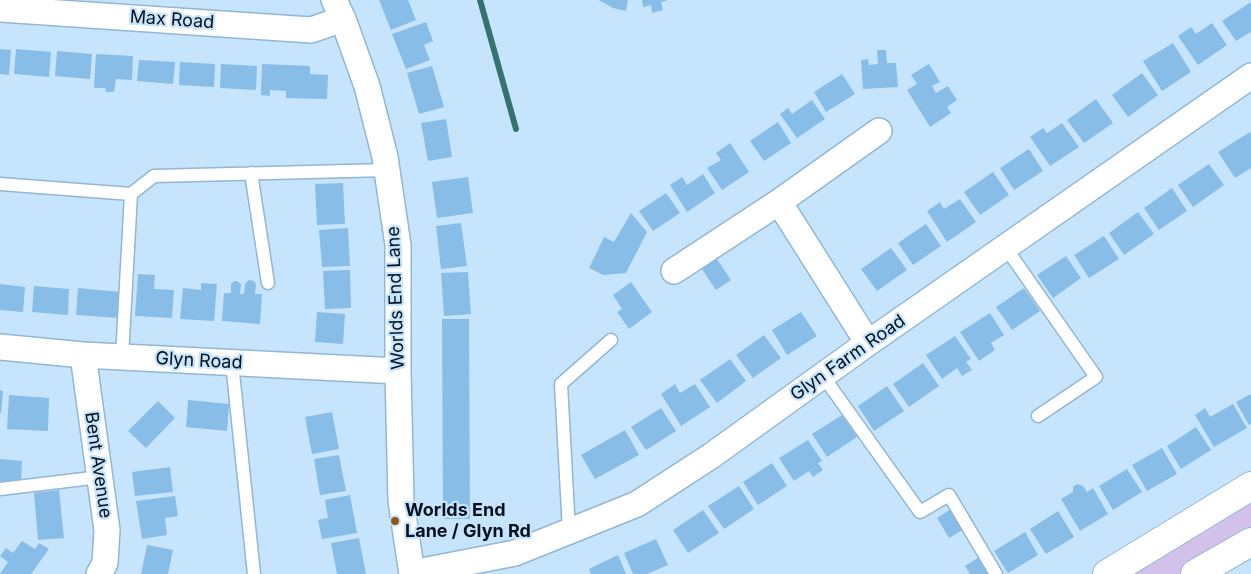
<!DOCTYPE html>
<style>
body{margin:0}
canvas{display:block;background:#c7e4fd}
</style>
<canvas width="1251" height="574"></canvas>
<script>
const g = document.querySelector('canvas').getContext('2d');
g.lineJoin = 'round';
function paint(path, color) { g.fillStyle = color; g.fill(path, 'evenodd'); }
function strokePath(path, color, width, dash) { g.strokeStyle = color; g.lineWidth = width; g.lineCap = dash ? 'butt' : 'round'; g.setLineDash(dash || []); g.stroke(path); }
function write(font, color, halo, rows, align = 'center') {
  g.font = font + ' Inter,sans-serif'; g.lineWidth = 4.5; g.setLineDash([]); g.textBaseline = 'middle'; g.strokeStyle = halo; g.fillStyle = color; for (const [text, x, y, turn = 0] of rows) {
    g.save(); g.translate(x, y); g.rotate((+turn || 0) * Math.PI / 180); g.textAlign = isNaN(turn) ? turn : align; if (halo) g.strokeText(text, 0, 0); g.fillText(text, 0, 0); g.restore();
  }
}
paint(new Path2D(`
 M1251,498V530L1179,574H1128Z`), '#d2c2eb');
strokePath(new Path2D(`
 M480,0L516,129`), '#36726e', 6);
paint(new Path2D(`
 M379,0H408L416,20L391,30Z
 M599,0H628L626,11L613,8Z
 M642,0H666V1L661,2L663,10L652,13L651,5L643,7Z
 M1251,2V32L1236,41L1222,21Z
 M426,22L433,41L424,45L430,60L406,69L392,34Z
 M1212,23L1227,45L1198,65L1178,36L1191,27L1196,34Z
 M1173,43L1191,72L1162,91L1143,61Z
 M0,49L11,50L9,75L0,74Z
 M16,49L51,52L49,77L14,74Z
 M877,50H886L887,63H896L898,87L863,89L861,60L868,59L869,65L878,64Z
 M57,51L92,54L90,79L55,76Z
 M96,54L133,56L132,80L116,79L114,92H106L105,88H94Z
 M139,60L175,62L173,84L137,81Z
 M180,62L215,64L214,87L179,85Z
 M221,64L257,66L256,90L220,88Z
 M262,64L310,66V74L328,75L327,99L286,98V91L270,90V96L261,95Z
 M929,64L940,82L932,86L936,93L948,86L957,100L947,107L951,113L930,127L907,90L917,84L911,75Z
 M432,66L444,107L419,114L407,73Z
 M1142,73L1158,95L1128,117L1112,95Z
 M842,74L855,94L826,112L814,92Z
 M1096,99L1113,123L1084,143L1067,120Z
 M812,100L825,119L797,138L780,114L788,108L792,114Z
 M446,119L452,157L428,161L421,123Z
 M778,122L791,143L764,161L750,141Z
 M1062,123L1079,147L1050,166L1030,137L1043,128L1047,133Z
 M1250,132L1251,134V168L1235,178L1218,152Z
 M730,143L749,172L722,190L707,168L721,160L716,153Z
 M1029,149L1043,171L1014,190L1000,168Z
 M1209,164L1224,185L1193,207L1178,185Z
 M993,172L1009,195L980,215L964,192Z
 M703,174L715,193L687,212L670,185L682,177L687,185Z
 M468,177L473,213L437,218L432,182Z
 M343,183L345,224L317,225L315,184Z
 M1172,188L1187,211L1159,230L1144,208Z
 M666,193L680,213L653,231L639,211Z
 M960,199L976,222L947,242L927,211L940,202L944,209Z
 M1138,212L1154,234L1124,255L1109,233Z
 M631,213L647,232L626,273L603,275L589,268L604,237L614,242Z
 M461,223L467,266L441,269L436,226Z
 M926,224L941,246L913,265L898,243Z
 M348,228L350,266L322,267L319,230Z
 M1104,236L1119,259L1089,278L1074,255Z
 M891,248L907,270L877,291L861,269Z
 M1066,256L1081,278L1053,298L1037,275Z
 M717,259L731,280L716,290L702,269Z
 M350,270L351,308L325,309L323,271Z
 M468,272L471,314L444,316L441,273Z
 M138,274L155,275L154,289L174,290L172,318L135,316Z
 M249,280L254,281L256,284L255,294H262L260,324L222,321L224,293H231V284L234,281H237L241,284L240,294H244L245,284Z
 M631,282L652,312L629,329L617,312L622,309L613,295Z
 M201,283L217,284L214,321L180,319L183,288L201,290Z
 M0,284L25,287L23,312L0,310Z
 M34,286L69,289L68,315L32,312Z
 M78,288L120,292L118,318L76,315Z
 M1024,288L1040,311L1012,330L996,307Z
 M317,312L345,314L343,344L315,342Z
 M801,312L817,336L787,355L772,330Z
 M990,313L1004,335L991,343L995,350L979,361L960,332Z
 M442,319H469L470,519H443Z
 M764,335L781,358L753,378L736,355Z
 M955,336L971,359L966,362L972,370L962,376L957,368L942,379L926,355Z
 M730,359L746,381L717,403L700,380Z
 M923,363L939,386L909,407L893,384Z
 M675,384L680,393L695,384L710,407L681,426L661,394Z
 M887,386L904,411L874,431L858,406Z
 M0,390L3,391L1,413H0Z
 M1251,394V424L1249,425L1236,402Z
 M9,395L49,398L48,431L7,429Z
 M188,400L229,404L227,431L186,427Z
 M158,401L175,418L146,448L128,431Z
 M1233,404L1247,428L1214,447L1195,415L1205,408L1210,417Z
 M661,408L676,431L646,450L631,427Z
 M332,412L339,449L312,454L305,417Z
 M842,415L857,437L827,457L812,434Z
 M1196,427L1211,450L1181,469L1167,446Z
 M625,430L639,455L595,479L581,455Z
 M808,440L822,461L818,463L823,470L813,477L809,471L794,481L779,458Z
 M1162,448L1177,474L1147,491L1132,465Z
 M339,455L346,491L320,495L314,459Z
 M0,459L22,461L21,482L0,481Z
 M772,463L787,486L758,505L743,482Z
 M170,467L173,492L135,496L132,472Z
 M1127,469L1142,492L1113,510L1099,486Z
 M1077,484L1083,486L1087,492L1093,488L1108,514L1080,531L1061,499L1073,492V487Z
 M739,486L754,509L724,529L708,506Z
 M59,490L64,538L38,540L34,493Z
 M350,495L357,533L322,539L318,520L328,518L325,500Z
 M175,496L178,516L165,518L167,535L142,539L136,501Z
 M954,507L966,528L949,538L937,518Z
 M703,510L719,533L688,553L673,530Z
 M1058,511L1074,537L1046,554L1030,529Z
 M1025,532L1038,555L1008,573L994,551Z
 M359,538L366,574H337L331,543Z
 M656,539L668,565L647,574H633L624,553Z
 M22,541L35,549L39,543L49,549L31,574H0L8,562L0,556L6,548L13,553Z
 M147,545L173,550L168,574H141Z
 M618,555L626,574H591L589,569Z
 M981,556L992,574H970L965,566Z`), '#88bde7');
const service = new Path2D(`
 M251,173L268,283
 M0,184L131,194L154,176L387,170
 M1006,248L1096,377L1038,416
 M122,357L131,194
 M232,363L254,574
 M823,376L920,512L949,495L996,574
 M0,489L100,477
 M569,531L561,384L611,340`);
const minor = new Path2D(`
 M334,0L343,19L367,86L385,157L398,245V371L401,501L412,574
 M0,9L311,30L343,19
 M779,202L868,343
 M674,271L779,202L879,131
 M0,347L83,355L398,371
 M83,355L107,530L105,563L99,574
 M412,573L515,553L637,504L711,456L868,343L1251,76`);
const tertiary = new Path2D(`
 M1107,574L1251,486
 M1195,574L1251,542`);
strokePath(service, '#92b6d3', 15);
strokePath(minor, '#92b6d3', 28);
strokePath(tertiary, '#92b6d3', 30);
strokePath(service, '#fff', 12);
strokePath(minor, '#fff', 25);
strokePath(tertiary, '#fff', 28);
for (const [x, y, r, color] of [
 [395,521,5,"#905512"]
]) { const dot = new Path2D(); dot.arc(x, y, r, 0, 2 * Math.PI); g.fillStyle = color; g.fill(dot); strokePath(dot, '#c7e4fd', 2); }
write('18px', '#05111c', '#c7e4fd', [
 ["Max Road",172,20,4],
 ["Worlds End Lane",396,298,-92],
 ["Glyn Farm Road",848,358,-35],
 ["Glyn Road",199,361,3],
 ["Bent Avenue",98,465,82]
]);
write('bold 18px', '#05111c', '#c7e4fd', [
 ["Worlds End",405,511],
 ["Lane / Glyn Rd",405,532]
], 'left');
</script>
